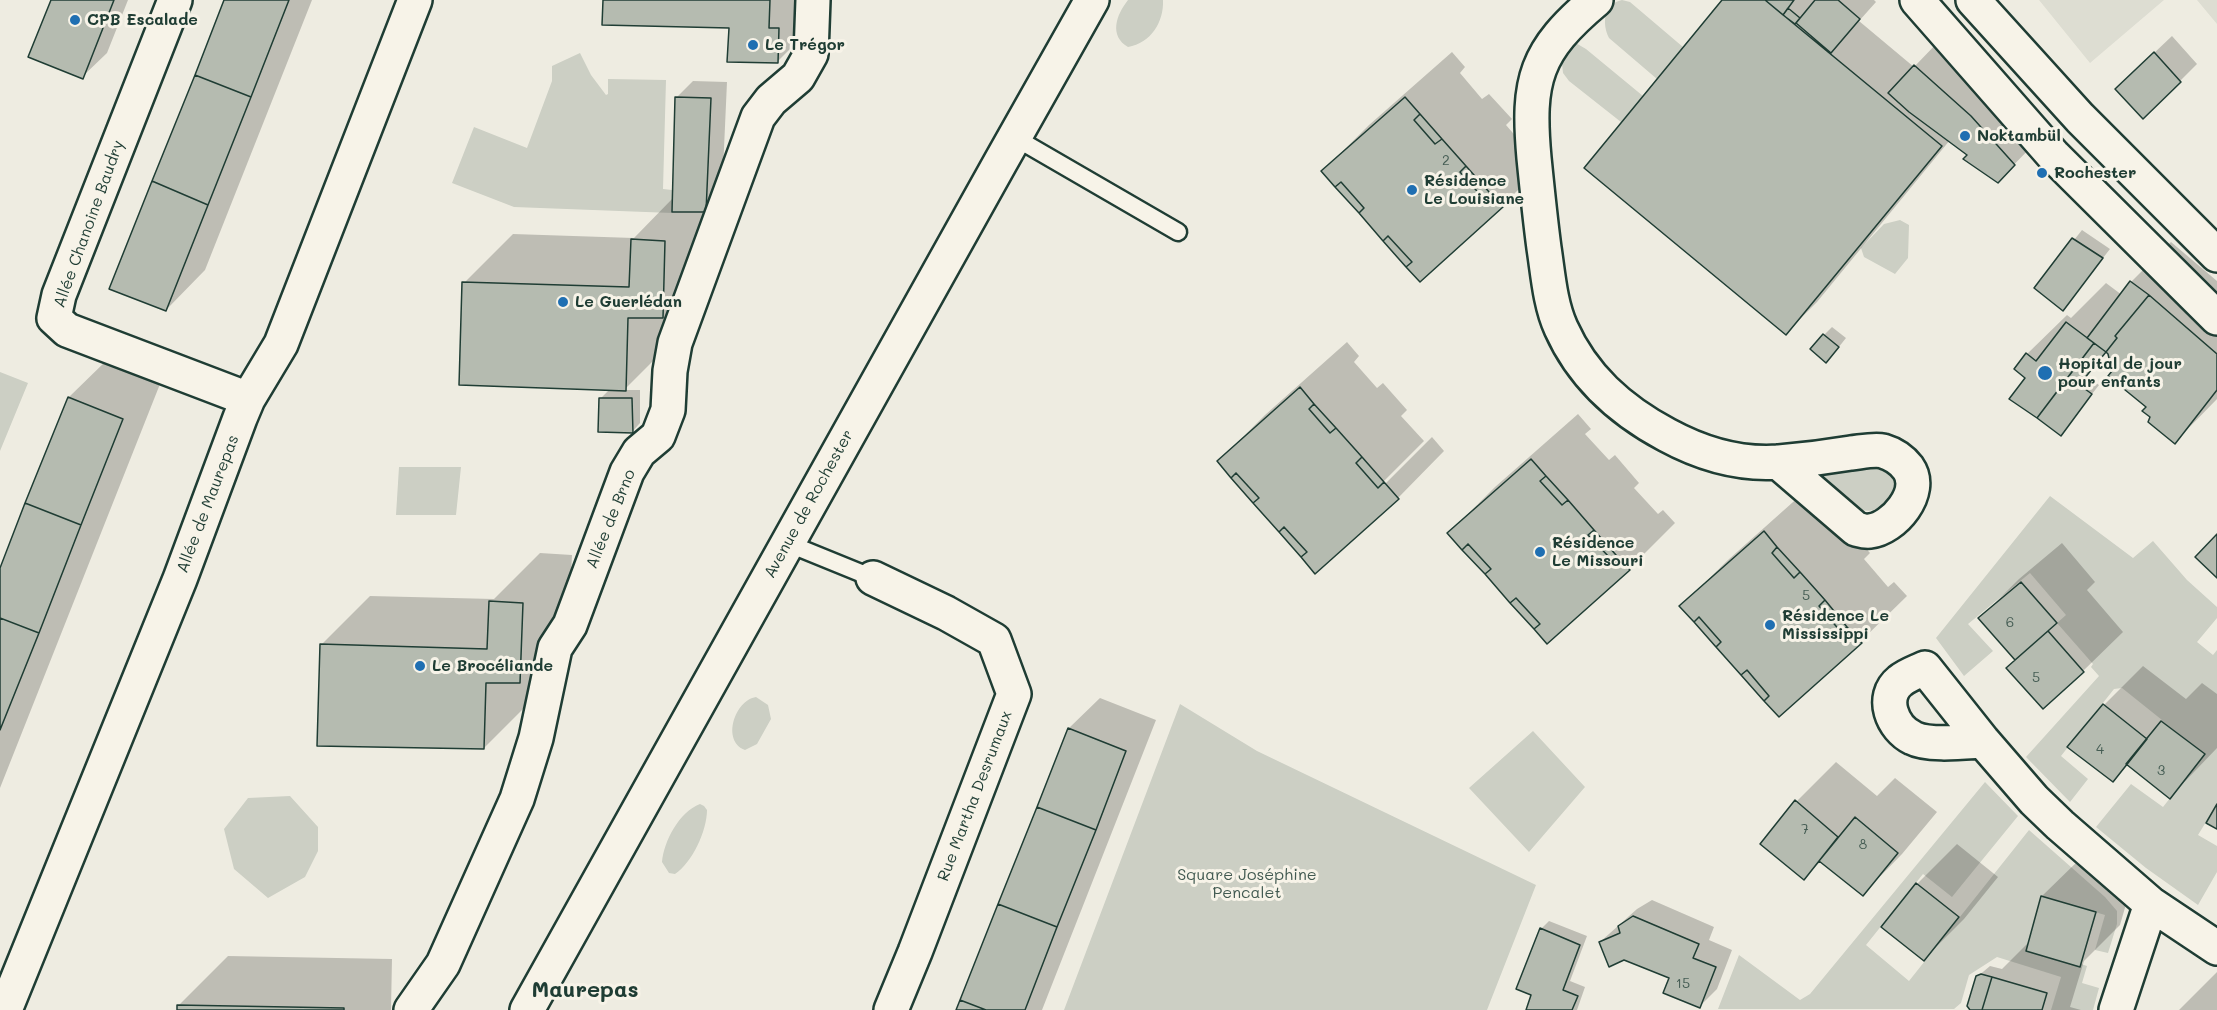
<!DOCTYPE html>
<meta charset="utf-8">
<style>
body{margin:0}
canvas{display:block;background:#eeece1}
</style>
<canvas width="2217" height="1010"></canvas>
<script>
const g = document.querySelector('canvas').getContext('2d');
g.lineJoin = 'round';
function paint(path, color) { g.fillStyle = color; g.fill(path, 'evenodd'); }
function strokePath(path, color, width, dash) { g.strokeStyle = color; g.lineWidth = width; g.lineCap = dash ? 'butt' : 'round'; g.setLineDash(dash || []); g.stroke(path); }
function write(font, color, halo, rows, align = 'center') {
  g.font = font + ' Mali,sans-serif'; g.lineWidth = 6; g.setLineDash([]); g.textBaseline = 'middle'; g.strokeStyle = halo; g.fillStyle = color; for (const [text, x, y, turn = 0] of rows) {
    g.save(); g.translate(x, y); g.rotate((+turn || 0) * Math.PI / 180); g.textAlign = isNaN(turn) ? turn : align; if (halo) g.strokeText(text, 0, 0); g.fillText(text, 0, 0); g.restore();
  }
}
paint(new Path2D(`
 M2039,0H2164L2090,63Z
 M2197,0H2217V24Z`), '#ddddd2');
paint(new Path2D(`
 M1128,0H1163C1164,22 1151,43 1128,47C1109,36 1116,15 1128,0Z
 M1622,0L1630,2L1683,47L1657,79L1609,38C1602,24 1603,4 1622,0Z
 M1574,42L1586,49L1643,96L1621,122L1569,81L1563,73L1561,54Z
 M580,53L591,75L606,95L608,94V79L666,80L663,189L672,190V213L514,207L452,183L474,127L527,148L552,81V66Z
 M1900,220L1909,225L1908,258L1895,274L1864,257L1861,248L1884,224Z
 M0,372L28,383L0,451Z
 M1875,462L1892,471C1894,477 1897,483 1896,489C1892,502 1875,514 1862,510C1850,506 1827,489 1819,480L1820,471Z
 M399,467H461L456,515H396Z
 M2050,496L2133,558L2153,541L2187,580L2217,607V618L2197,642L2213,655L2217,650V804L2198,835L2217,846V872L2198,905L2146,868L2096,827L2131,784L2163,807L2204,755L2161,721L2162,720L2122,688L2114,689L2061,756L2088,779L2070,802L2026,757L2099,676L2091,667L2093,664L2057,623L2066,615L2030,573L1968,624L1993,651L1964,676L1936,638Z
 M756,697L768,705L771,719L757,744L745,750C721,741 735,700 756,697Z
 M1180,704L1257,751L1536,885L1487,1010H1064Z
 M1533,731L1585,787L1529,852L1469,788Z
 M1985,782L2018,816L1952,897L1923,874L1866,945L1909,981L2029,830L2105,897L2117,911V924L2108,953L2095,950L2105,915L2041,896L2026,951L2080,967L2081,964L2087,966L2082,983L2099,988L2093,1010H2051L2061,977L1997,957L1969,975L1961,1003L1954,1009H1718L1739,955L1800,1000L1810,994Z
 M290,796L318,827V851L305,877L268,898L234,869L224,829L248,798Z
 M700,804L704,806L707,810C707,831 692,863 675,874L669,873L662,862C664,841 679,812 700,804Z`), '#cccfc4');
paint(new Path2D(`
 M52,0H128L107,53L82,77Z
 M226,0H312L205,270L166,310Z
 M605,0H826V13L777,62L730,26Z
 M1724,0H1874L1876,2L1859,21L1914,67L1939,41L2039,139L1998,181L1969,155L1950,140L1817,302L1786,333Z
 M2172,36L2197,64L2180,81L2134,72Z
 M1452,52L1465,67L1460,73L1482,99L1489,94L1512,119L1506,125L1531,154L1548,160L1502,206L1323,171L1369,125Z
 M693,81L727,82L722,193L674,340L624,390H640V423L632,432L600,399L610,389L464,283L513,234L634,238L673,198L676,98Z
 M2082,230L2110,249L2063,309L2036,288Z
 M2171,242L2217,281V399L2175,442L2152,417L2148,407L2106,351L2087,376L2099,385L2061,434L2027,378V354L2067,315L2071,318L2106,283L2122,295L2131,282Z
 M1832,327L1846,338L1834,353L1824,335Z
 M1347,342L1359,356L1354,362L1377,388L1383,383L1407,410L1401,416L1424,441L1378,487L1380,489L1432,437L1444,451L1398,498L1315,571L1219,461L1265,415Z
 M109,358L162,379L0,788V573L69,397Z
 M1578,414L1591,429L1585,434L1609,460L1615,455L1639,483L1634,488L1658,514L1663,510L1675,523L1629,569L1449,533L1495,487Z
 M1811,486L1870,553L1864,559L1888,587L1894,582L1907,596L1860,642L1681,606L1728,560Z
 M2062,543L2095,582L2087,590L2123,632L2083,671L2017,659L1980,618L2019,579Z
 M540,553L572,555L568,633L534,668L533,699L484,748L321,645L370,596L494,599Z
 M2143,666L2186,699L2202,683L2217,694V748L2170,797L2128,764L2112,780L2104,705Z
 M1100,698L1156,720L1042,1010H958L1069,728Z
 M1836,762L1877,796L1895,778L1937,812L1902,854L1863,894L1821,861L1804,878L1762,844L1797,801Z
 M1957,844L1998,877L1964,919L1924,959L1883,927L1917,884Z
 M2082,857L2135,873L2120,925L2084,961L2070,1007L2081,1010H1973L1977,977L1990,966L2002,969L2030,941L2042,896Z
 M1652,900L1714,927L1709,940L1732,950L1717,989L1700,1006L1671,977L1600,942L1637,909Z
 M1549,921L1587,936L1570,981L1585,987L1577,1010H1527L1533,994L1541,929Z
 M228,956L392,959L391,1010H179V1005Z
 M2217,972V1010H2179Z`), '#0003');
const building = new Path2D(`
 M51,0H114L83,79L28,57Z
 M224,0H289L251,97L195,75Z
 M603,0H770L769,28H779L778,63L727,62L729,28L602,25Z
 M1722,0H1765L1942,146L1786,335L1584,168Z
 M1765,0H1794L1783,15Z
 M1815,0H1838L1860,19L1831,53L1796,23Z
 M1788,8L1800,18L1795,24L1783,15Z
 M2154,52L2181,82L2143,119L2115,89Z
 M1914,65L1971,116L2015,165L1998,183L1963,159L1967,155L1909,112L1888,93Z
 M195,75L251,97L208,205L152,181Z
 M675,97L711,98L706,212H672Z
 M1405,97L1420,114L1414,120L1435,144L1442,139L1466,166L1460,172L1484,199L1490,193L1503,207L1420,282L1406,267L1412,262L1388,236L1383,241L1359,213L1364,208L1341,182L1335,187L1321,171Z
 M1420,114L1442,139L1435,144L1414,120Z
 M1466,166L1490,193L1484,199L1460,172Z
 M152,181L208,205L166,311L109,289Z
 M1341,182L1364,208L1359,213L1335,187Z
 M1388,236L1412,262L1406,267L1383,241Z
 M2072,238L2103,258L2063,311L2034,288Z
 M631,239L665,241L663,318H628L626,391L459,385L462,282L629,287Z
 M2130,281L2149,295L2115,336L2117,338L2106,352L2087,338Z
 M2149,295L2217,354V390L2175,444L2148,422L2150,417L2142,411L2146,407L2108,376L2112,371L2108,354L2106,352L2117,338L2115,336Z
 M2066,322L2094,343L2037,418L2009,399L2025,378L2014,369L2026,353L2036,361Z
 M1823,334L1839,347L1826,363L1810,349Z
 M2094,343L2106,352L2079,385L2068,377Z
 M2068,377L2092,394L2061,436L2037,418Z
 M1300,387L1314,404L1309,409L1330,433L1336,428L1362,457L1356,463L1378,488L1384,482L1399,499L1315,574L1301,557L1307,552L1284,527L1279,532L1253,503L1259,498L1236,473L1231,478L1217,461Z
 M68,397L123,419L81,525L25,503Z
 M599,398H632L633,433L598,432Z
 M1314,404L1336,428L1330,433L1309,409Z
 M1362,457L1384,482L1378,488L1356,463Z
 M1531,459L1546,476L1540,481L1562,505L1568,500L1594,530L1588,535L1611,559L1616,555L1630,570L1547,644L1534,629L1540,624L1516,598L1510,603L1485,574L1491,569L1468,544L1462,550L1447,533Z
 M1236,473L1259,498L1253,503L1231,478Z
 M1546,476L1568,500L1562,505L1540,481Z
 M25,503L81,525L39,633L0,618V568Z
 M1284,527L1307,552L1301,557L1279,532Z
 M1594,530L1616,555L1611,559L1588,535Z
 M1764,531L1777,547L1772,553L1794,578L1800,572L1825,600L1819,606L1841,632L1847,627L1862,643L1779,717L1764,701L1769,696L1747,670L1741,675L1716,647L1721,642L1699,617L1694,622L1679,606Z
 M2217,534V578L2195,557Z
 M1468,544L1491,569L1485,574L1462,550Z
 M1777,547L1800,572L1794,578L1772,553Z
 M2021,582L2057,623L2015,660L1978,618Z
 M1516,598L1540,624L1534,629L1510,603Z
 M1825,600L1847,627L1841,632L1819,606Z
 M489,601L523,603L520,683H486L484,749L317,746L320,644L487,649Z
 M1699,617L1721,642L1716,647L1694,622Z
 M0,618L39,633L0,730Z
 M2048,631L2084,672L2043,709L2006,668Z
 M1747,670L1769,696L1764,701L1741,675Z
 M2103,704L2147,739L2113,782L2067,747Z
 M2161,721L2205,754L2170,799L2126,764Z
 M1068,728L1126,751L1096,830L1037,807Z
 M1795,800L1838,837L1804,880L1760,844Z
 M2217,804V829L2206,823Z
 M1037,807L1096,830L1057,927L998,904Z
 M1855,817L1898,853L1863,896L1819,861Z
 M1916,883L1959,917L1924,961L1881,927Z
 M2041,896L2096,912L2080,967L2026,951Z
 M998,904L1057,927L1025,1010H986L960,1000Z
 M1633,916L1699,944L1693,958L1716,967L1700,1008L1663,993L1669,978L1624,960L1609,967L1599,942L1620,933L1618,926Z
 M1540,928L1580,945L1563,990L1578,996L1572,1010H1526L1531,995L1516,989Z
 M1981,974L1992,977L1982,1010H1970L1967,1006L1976,976Z
 M1992,977L2047,993L2042,1010H1982Z
 M960,1000L986,1010H956Z
 M177,1005L344,1008V1010H177Z`);
paint(building, '#b5bbb0');
strokePath(building, '#1f3d34', 1.5);
const lane = new Path2D(`
 M1014,137L1178,232
 M787,543L873,578`);
const street = new Path2D(`
 M175,0L59,295L54,318L67,330L248,399
 M1596,0C1535,51 1527,80 1534,158C1537,188 1540,218 1544,248C1548,274 1550,304 1561,328C1583,377 1620,410 1667,435C1702,454 1739,465 1779,462C1803,460 1827,457 1851,453C1861,452 1874,449 1883,451C1893,454 1902,460 1908,468C1925,492 1893,529 1870,531C1866,532 1860,530 1856,529L1778,462
 M873,578L946,613L994,640L1014,694L915,952L891,1010
 M1983,741C1965,742 1928,746 1913,738C1892,728 1880,697 1900,681C1907,675 1917,672 1925,668L1983,741L2034,800L2060,825L2151,904L2217,948
 M5,1010L180,579L240,418L248,399L281,344L415,0
 M411,1010L443,964L517,799L536,738L555,648L570,625L627,472L639,452L658,436L668,410L670,371L675,343L758,117L771,100L798,77L811,54L813,0
 M2116,1010L2151,904`);
const primary = new Path2D(`
 M1917,0L2053,155L2217,318
 M1973,0L2080,118L2217,255
 M527,1010L1000,163L1092,0`);
strokePath(lane, '#1f3d34', 21);
strokePath(street, '#1f3d34', 38);
strokePath(primary, '#1f3d34', 38);
strokePath(lane, '#f7f3e8', 16);
strokePath(street, '#f7f3e8', 33);
strokePath(primary, '#f7f3e8', 33);
for (const [x, y, r, color] of [
 [75,20,6,"#1f6fb2"],
 [753,45,6,"#1f6fb2"],
 [1965,136,6,"#1f6fb2"],
 [2042,173,6,"#1f6fb2"],
 [1412,190,6,"#1f6fb2"],
 [563,302,6,"#1f6fb2"],
 [2045,373,8,"#1f6fb2"],
 [1540,552,6,"#1f6fb2"],
 [1770,625,6,"#1f6fb2"],
 [420,666,6,"#1f6fb2"]
]) { const dot = new Path2D(); dot.arc(x, y, r, 0, 2 * Math.PI); g.fillStyle = color; g.fill(dot); strokePath(dot, '#f7f3e8', 2); }
write('14px', '#445c53', null, [
 ["2",1446,161],
 ["5",1806,596],
 ["6",2010,623],
 ["5",2036,678],
 ["4",2100,750],
 ["3",2161,771],
 ["7",1805,830],
 ["8",1863,845],
 ["15",1683,984]
]);
write('bold 16px', '#1f3d34', '#f7f3e8', [
 ["CPB Escalade",87,20],
 ["Le Trégor",765,45],
 ["Noktambül",1977,136],
 ["Rochester",2054,173],
 ["Résidence",1424,181],
 ["Le Louisiane",1424,199],
 ["Le Guerlédan",575,302],
 ["Hopital de jour",2058,364],
 ["pour enfants",2058,382],
 ["Résidence",1552,543],
 ["Le Missouri",1552,561],
 ["Résidence Le",1782,616],
 ["Mississippi",1782,634],
 ["Le Brocéliande",432,666]
], 'left');
write('16px', '#1f3d34', '#f7f3e8', [
 ["Allée Chanoine Baudry",89,224,-70],
 ["Allée de Maurepas",208,504,-69],
 ["Avenue de Rochester",809,504,-61],
 ["Allée de Brno",611,519,-68],
 ["Rue Martha Desrumaux",975,796,-69]
]);
write('16px', '#425a51', '#f7f3e8', [
 ["Square Joséphine",1247,875],
 ["Pencalet",1247,893]
]);
write('bold 22px', '#1f3d34', '#f7f3e8', [
 ["Maurepas",585,990]
]);
</script>
